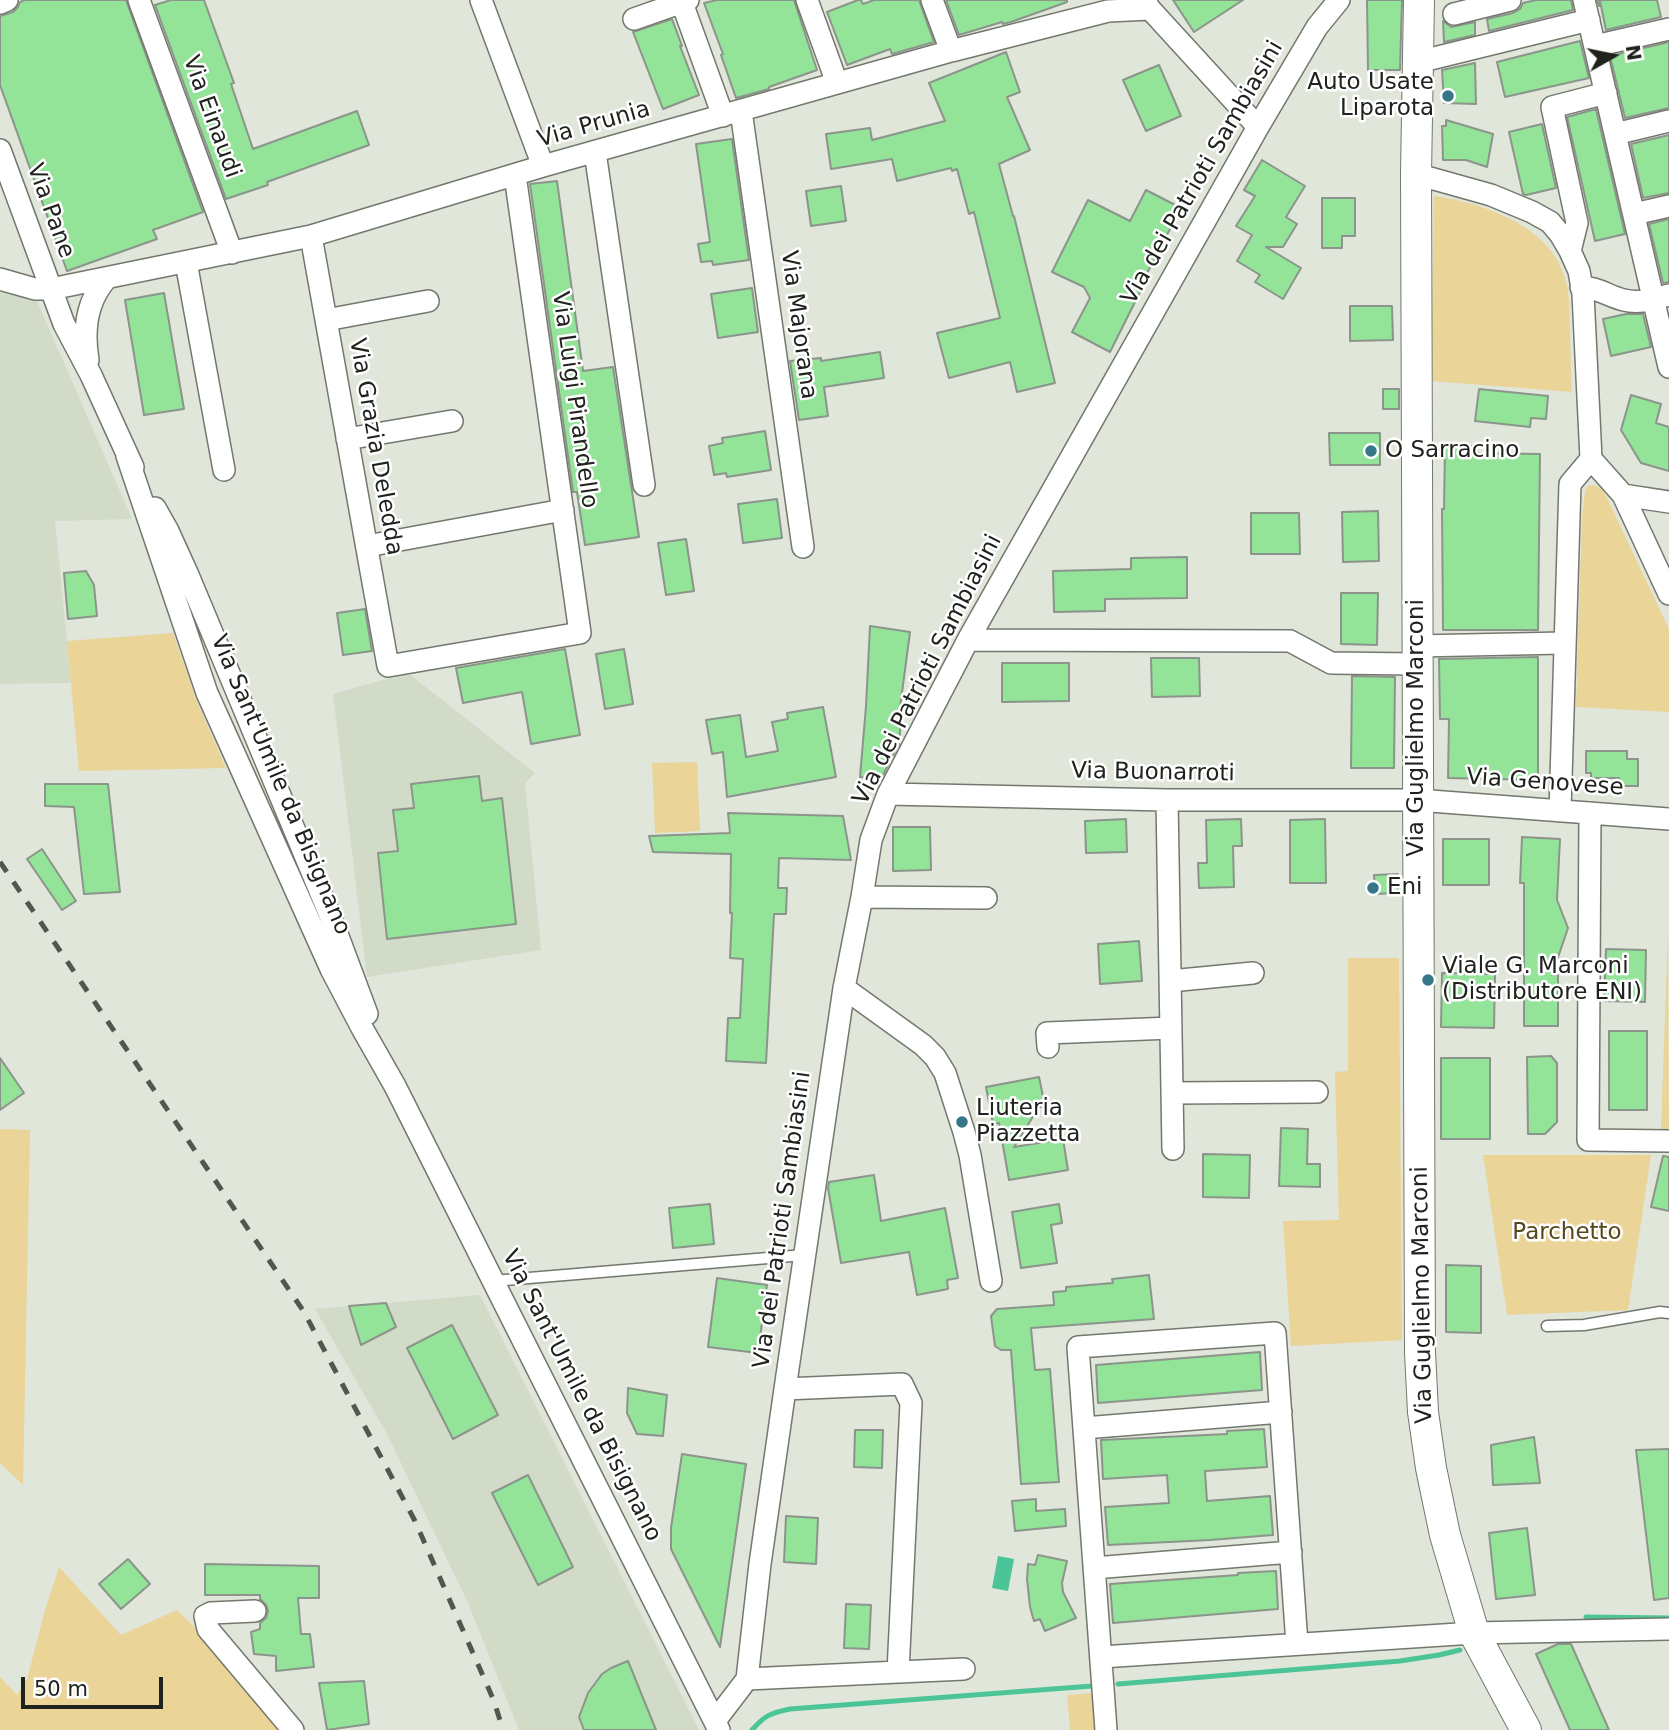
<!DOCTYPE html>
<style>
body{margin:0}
#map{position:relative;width:1669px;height:1730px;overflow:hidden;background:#e0e6d9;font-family:"DejaVu Sans",sans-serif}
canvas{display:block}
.north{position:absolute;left:1578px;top:21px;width:70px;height:70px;-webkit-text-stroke:5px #fff;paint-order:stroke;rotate:81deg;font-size:19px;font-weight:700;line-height:28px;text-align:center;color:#20221e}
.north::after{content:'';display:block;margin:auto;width:24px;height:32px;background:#20221e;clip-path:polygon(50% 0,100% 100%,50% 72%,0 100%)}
.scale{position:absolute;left:21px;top:1677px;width:142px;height:32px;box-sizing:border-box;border:4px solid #20221e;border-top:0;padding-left:9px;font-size:21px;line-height:24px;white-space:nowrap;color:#20221e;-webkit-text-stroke:5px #fff;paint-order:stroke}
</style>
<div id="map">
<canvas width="1669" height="1730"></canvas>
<div class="north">N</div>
<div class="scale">50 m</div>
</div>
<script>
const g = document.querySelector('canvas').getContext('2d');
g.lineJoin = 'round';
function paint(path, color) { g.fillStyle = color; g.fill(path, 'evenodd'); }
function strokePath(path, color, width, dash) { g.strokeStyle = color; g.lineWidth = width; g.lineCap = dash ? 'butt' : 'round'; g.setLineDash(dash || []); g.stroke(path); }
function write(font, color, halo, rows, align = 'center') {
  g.font = font + ' "DejaVu Sans",sans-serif'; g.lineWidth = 5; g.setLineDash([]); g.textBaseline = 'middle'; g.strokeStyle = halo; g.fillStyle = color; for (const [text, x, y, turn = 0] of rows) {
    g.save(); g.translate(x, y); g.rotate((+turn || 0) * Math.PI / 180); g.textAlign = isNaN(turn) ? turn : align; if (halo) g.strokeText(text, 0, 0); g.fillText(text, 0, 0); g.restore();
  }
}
paint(new Path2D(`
 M0,288L34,294L132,519L55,521L71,683L0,684Z
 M408,673L535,773L525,783L541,950L367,977L333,694Z
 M480,1295L699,1730H519L468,1603L387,1434L315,1309Z`), '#d2dbc8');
paint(new Path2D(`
 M1434,196C1482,203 1550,225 1565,278C1570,294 1569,311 1570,327C1570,349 1571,371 1572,392L1431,381Z
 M1594,485L1601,488L1607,498L1669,629V712L1576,707L1582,518L1585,492L1587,486Z
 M173,633L197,702L226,768L79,771L67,641Z
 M697,762L700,831L655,833L652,763Z
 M1668,930L1669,1131H1661Z
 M1348,958H1399L1402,1340L1291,1346L1283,1221L1339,1220L1335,1072L1348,1071Z
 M0,1129L30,1130L23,1485L0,1463Z
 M1483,1155H1651L1628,1310L1507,1315Z
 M59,1567L121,1635L177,1610L211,1643L286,1730H0V1677L17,1695L27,1679L45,1610Z
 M1094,1693L1096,1730H1070L1067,1695Z`), '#ebd497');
paint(new Path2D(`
 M998,1556L1014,1559L1008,1591L992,1588Z`), '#4bc597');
strokePath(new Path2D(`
 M1586,1617L1669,1618
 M1118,1684L1400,1661L1439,1655L1460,1650
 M752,1730C765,1715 771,1713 790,1709L1092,1686`), '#4bc597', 5);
const building = new Path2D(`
 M25,0H126L203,212L153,230L157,239L67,271L0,85V16L13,12L18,7L20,2Z
 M171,0H204L234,83L231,84L253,149L357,111L369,145L267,182L268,185L226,199L155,5Z
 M717,0H794L817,70L769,87V89L736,98L721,55L723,54L704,3Z
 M858,0H861L863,4L874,0H919L934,42L892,54L890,49L847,65L827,12Z
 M946,0H1067V2L1011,22L1003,24L1002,22L959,35Z
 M1173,0H1243L1194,32Z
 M1367,0H1402L1400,70H1368Z
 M1536,0H1571L1573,10L1489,31L1487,19L1513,13L1520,9L1523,3Z
 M1597,0H1657L1661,17L1606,30L1600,1V6H1599Z
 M672,19L682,46H680L699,95L663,109L633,32Z
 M1443,21L1451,27L1475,22V35L1444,42Z
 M1580,41L1589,78L1505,97L1497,62Z
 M1669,42V108L1625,118L1610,56Z
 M1006,52L1020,92L1007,97L1030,150L999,164L1013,216H1014L1055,383L1017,392L1010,362L949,378L937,333L1000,318L974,212L969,214L957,169L952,171L951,168L897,181L892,159L831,169L826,134L870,128L872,140L945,121L929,83Z
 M1475,63L1476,104L1444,103L1442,70Z
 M1159,65L1181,116L1146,131L1123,80Z
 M1596,109L1625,234L1595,241L1567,117Z
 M1446,120L1493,134L1487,167L1466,160H1443L1442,126H1446Z
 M1542,124L1556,188L1526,195L1523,194L1509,132Z
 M1669,135V193L1643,198L1631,144Z
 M732,139L749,260L713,265L712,261L701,262L698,244L710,242L696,144Z
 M1262,160L1305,186L1286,217L1297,224L1283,247H1266L1301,268L1283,299L1255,282L1260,275L1237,261L1252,235L1236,226L1255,196L1244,190Z
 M557,181L583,371L613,367L639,537L585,545L577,492H573L530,184Z
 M841,186L846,221L811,226L806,191Z
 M1146,190L1181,208L1146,275L1148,276L1110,352L1072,332L1090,298L1084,287L1052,272L1088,200L1130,221Z
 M1322,198H1355V236H1342V248H1322Z
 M1669,219V282L1663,283L1649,224Z
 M752,288L758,332L718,338L711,294Z
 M164,293L184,409L144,415L125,300Z
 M1350,306H1392L1393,340L1350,341Z
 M1626,314H1643L1651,347L1611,356L1603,319Z
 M880,352L884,378L824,387L828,416L799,420L790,361L821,358V361Z
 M1383,389H1399V409H1383Z
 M1479,389L1548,396L1546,419L1531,418L1530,427L1475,421Z
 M1631,395L1661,404L1656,423L1669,427V471L1641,463L1621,430Z
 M765,431L771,470L727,477L726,473L714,475L709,446L723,443L722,438Z
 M1329,433H1380V465H1330Z
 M1445,446H1477V453L1540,454L1538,630H1443L1442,509H1444Z
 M777,499L782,538L743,543L738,504Z
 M1378,511L1379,561L1343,562L1342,512Z
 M1251,513H1299L1300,554H1251Z
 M686,539L694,591L666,595L658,543Z
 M1187,557V598L1105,599V611L1054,612L1053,571L1131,569V558Z
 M86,571L94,585L97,616L68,619L64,573Z
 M1341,593H1378L1377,645L1341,644Z
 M365,609L372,651L343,655L337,613Z
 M870,626L910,632L900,708L902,709L899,745L892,757H890L889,763L881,779L860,777L866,706Z
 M565,649L580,735L531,744L522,692L463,703L456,668Z
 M624,649L633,704L605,709L596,654Z
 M1538,657V780L1448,778L1449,719H1440L1439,659Z
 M1151,658H1199L1200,696L1152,697Z
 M1002,663H1069V701L1002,702Z
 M1352,676L1395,677L1394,768H1351Z
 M823,707L836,777L727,797L723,752L712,754L706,720L740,715L746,757L778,751L772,722L788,719L787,713Z
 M1586,751H1627V759H1638V786H1619V778H1591V773H1586Z
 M479,776L482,801L502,798L516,924L387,939L378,853L398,851L393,810L414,808L411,784Z
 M45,784H108L120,892L84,894L74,807L45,806Z
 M728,813L843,816L851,860L779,858L778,888H787L786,914H774L766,1063L726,1061L728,1018H740L743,959L730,958L732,913H730L731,854L653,852L649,836L730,833Z
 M1126,819L1127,852L1086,853L1085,821Z
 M1241,819L1242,846H1233L1234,887L1199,888L1198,863H1207L1206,820Z
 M1325,819L1326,883H1290V820Z
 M893,827H930L931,870L893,871Z
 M1522,837L1560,839L1557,900L1568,928L1552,975H1558V1026H1524V883H1520Z
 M1443,839H1489V885H1443Z
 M42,849L76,901L62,910L27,859Z
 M1398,874V893L1375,894L1374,875Z
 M1139,941L1142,981L1100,984L1098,944Z
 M1606,949L1646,950L1645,1002L1604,1001Z
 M1442,973L1495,974L1494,1028L1441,1027Z
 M1609,1031H1647V1110H1609Z
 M1551,1056L1557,1063V1122L1545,1134H1528L1527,1057Z
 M0,1058L24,1093L0,1110Z
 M1441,1058H1490V1139H1441Z
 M1039,1077L1045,1106L1039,1107L1014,1147L1063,1139L1068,1170L1009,1180L999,1123L993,1124L986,1087Z
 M1281,1128L1308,1129L1307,1164H1320V1187L1279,1186Z
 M1203,1154L1250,1155L1249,1198L1203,1197Z
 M1663,1156L1669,1157V1211L1651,1207Z
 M874,1175L881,1221L945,1208L958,1278L947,1280L948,1289L917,1295L909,1252L841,1263L828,1188L829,1182Z
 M710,1204L714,1244L673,1248L669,1208Z
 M1059,1204L1062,1223L1051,1225L1057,1263L1021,1268L1012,1212Z
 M1446,1265L1481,1266V1333L1446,1332Z
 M1149,1275L1154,1319L1031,1328L1035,1370L1050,1369L1059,1482L1021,1484L1011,1350H1001L995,1346L991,1316L997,1309L1054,1305L1053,1292L1066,1291V1287L1113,1283L1112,1279Z
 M717,1278L767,1285L758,1353L708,1347Z
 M386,1303L396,1327L361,1345L349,1306Z
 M452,1325L498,1415L453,1439L407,1348Z
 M1260,1352L1262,1390L1098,1403L1096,1365Z
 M628,1388L667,1395L663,1436L637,1434L627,1413Z
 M1264,1429L1267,1467L1205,1471L1207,1501L1270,1496L1273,1535L1210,1540L1108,1545L1105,1507L1169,1503L1167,1475L1103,1479L1101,1440L1227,1434V1431Z
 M855,1430H883L882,1468L854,1467Z
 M1534,1437L1540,1483L1493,1485L1491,1445Z
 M1669,1449V1598L1654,1600L1636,1450Z
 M682,1454L746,1464L720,1647L671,1549V1528Z
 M528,1475L573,1567L538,1585L492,1493Z
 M1036,1499V1511L1065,1509L1066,1526L1015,1531L1012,1501Z
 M786,1516L818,1518L816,1564L784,1562Z
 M1527,1528L1535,1595L1496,1599L1489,1533Z
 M1038,1555L1067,1561L1062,1583L1063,1592L1076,1618L1045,1631L1040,1619L1034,1621L1030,1607L1027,1579L1028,1564L1035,1565Z
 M128,1559L150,1584L121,1609L99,1584Z
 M205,1564L319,1566V1598H298L301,1634H310L314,1667L276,1671V1656L254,1654L251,1632L260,1629V1623L266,1618L268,1611L266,1605L260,1599V1595H205Z
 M1276,1571L1278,1609L1113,1623L1110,1584L1238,1575V1573Z
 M846,1604L871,1605L869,1649L844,1648Z
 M1558,1644H1571L1609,1730H1570L1536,1654Z
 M628,1661L656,1730H584L579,1717L588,1693L602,1674L611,1668Z
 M364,1681L369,1724L327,1730L319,1683Z`);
paint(building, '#93e399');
strokePath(building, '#8b958b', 2);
const lane = new Path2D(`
 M493,1281L804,1255
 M1547,1326L1584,1325L1660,1312L1669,1313`);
const street = new Path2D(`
 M139,0L232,253
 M481,0L543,166
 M681,0L723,116
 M807,0L837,83
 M932,0L951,51
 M1144,0L1150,9L1258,127
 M1584,0L1669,367
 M0,3L7,0
 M1454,14L1510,0
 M634,19L688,0
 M1595,46L1669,29
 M1418,62L1589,20
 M741,111L803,547
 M1615,134L1669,121
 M0,150L64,324L91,375L133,467
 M595,152L644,485
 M1416,174L1491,195L1532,212L1550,222L1560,234L1570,251L1579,271L1583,294L1591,459L1570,484L1560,811
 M1634,214L1669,206
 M311,236L388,666L580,633L515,175
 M1570,251L1577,223L1552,107L1606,93
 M186,262L224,470
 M0,279L35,289H51L311,236L543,166L951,51L1108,11L1150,9
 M1581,287C1597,287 1610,297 1624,300C1639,304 1654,299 1669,295
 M326,320L428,301
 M88,360C83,330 86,302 106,279
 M347,439L452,421
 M127,456L207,693L331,969L362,1028L395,1086L719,1730
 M1591,459L1623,495L1669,594
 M1623,495L1669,502
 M155,508L168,531L188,575L330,915L367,1014
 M367,546L563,510
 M968,640L1290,641L1331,663L1417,664
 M1417,646L1564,643
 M888,794L1167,800H1417L1669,819
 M1167,800L1173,1149
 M1590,813L1588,1140L1669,1141
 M862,897L986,898
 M1170,981L1253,973
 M844,988L923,1045L935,1057L945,1073L964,1132L970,1155L991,1281
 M1048,1047L1047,1033L1171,1028
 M1172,1093L1317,1092
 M785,1389L902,1384L911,1403L898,1672
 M1084,1428L1281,1412
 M1094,1568L1291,1552
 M255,1611L211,1613L205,1616L208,1629L293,1730
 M1101,1657L1474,1633L1669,1629
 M747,1679L964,1669
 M715,1721L747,1679L760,1564L785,1389L844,988L862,897L871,840L888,794L968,640L1258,127L1317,27L1339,0
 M1106,1730L1078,1347L1275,1333L1297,1644`);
const secondary = new Path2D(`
 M1419,0L1416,174L1420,1352L1423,1412L1431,1468L1445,1535L1474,1633L1526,1730`);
strokePath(lane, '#73786d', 13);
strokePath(street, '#73786d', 24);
strokePath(secondary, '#73786d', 32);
strokePath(lane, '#fff', 10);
strokePath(street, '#fff', 21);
strokePath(secondary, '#fff', 30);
strokePath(new Path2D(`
 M0,862L304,1312L415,1521L494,1701L503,1730`), '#53564f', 5, [12, 12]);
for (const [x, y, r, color] of [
 [1448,96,7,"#357689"],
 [1371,451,7,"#357689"],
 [1373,888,7,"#357689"],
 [1428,980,7,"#357689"],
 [962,1122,7,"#357689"]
]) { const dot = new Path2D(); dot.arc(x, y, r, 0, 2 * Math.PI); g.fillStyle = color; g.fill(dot); strokePath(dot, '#fff', 2.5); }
write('23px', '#20221e', '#fff', [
 ["Auto Usate",1434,83,"right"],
 ["Liparota",1434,109,"right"],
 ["O Sarracino",1385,451],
 ["Eni",1387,888],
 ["Viale G. Marconi",1442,967],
 ["(Distributore ENI)",1442,993],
 ["Liuteria",976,1109],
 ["Piazzetta",976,1135]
], 'left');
write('23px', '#20221e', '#fff', [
 ["Via Einaudi",211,117,70],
 ["Via Prunia",594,125,-16],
 ["Via dei Patrioti Sambiasini",1203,173,-60],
 ["Via Pane",50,211,70],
 ["Via Majorana",798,325,82],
 ["Via Luigi Pirandello",574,400,82],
 ["Via Grazia Deledda",375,447,80],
 ["Via dei Patrioti Sambiasini",928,670,-63],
 ["Via Guglielmo Marconi",1417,728,-90],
 ["Via Buonarroti",1153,773,1],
 ["Via Genovese",1545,783,4],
 ["Via Sant'Umile da Bisignano",280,785,67],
 ["Via dei Patrioti Sambiasini",783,1220,-82],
 ["Via Guglielmo Marconi",1423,1295,-91],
 ["Via Sant'Umile da Bisignano",581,1396,63]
]);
write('23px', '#56471c', '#fff', [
 ["Parchetto",1567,1233]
]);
</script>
